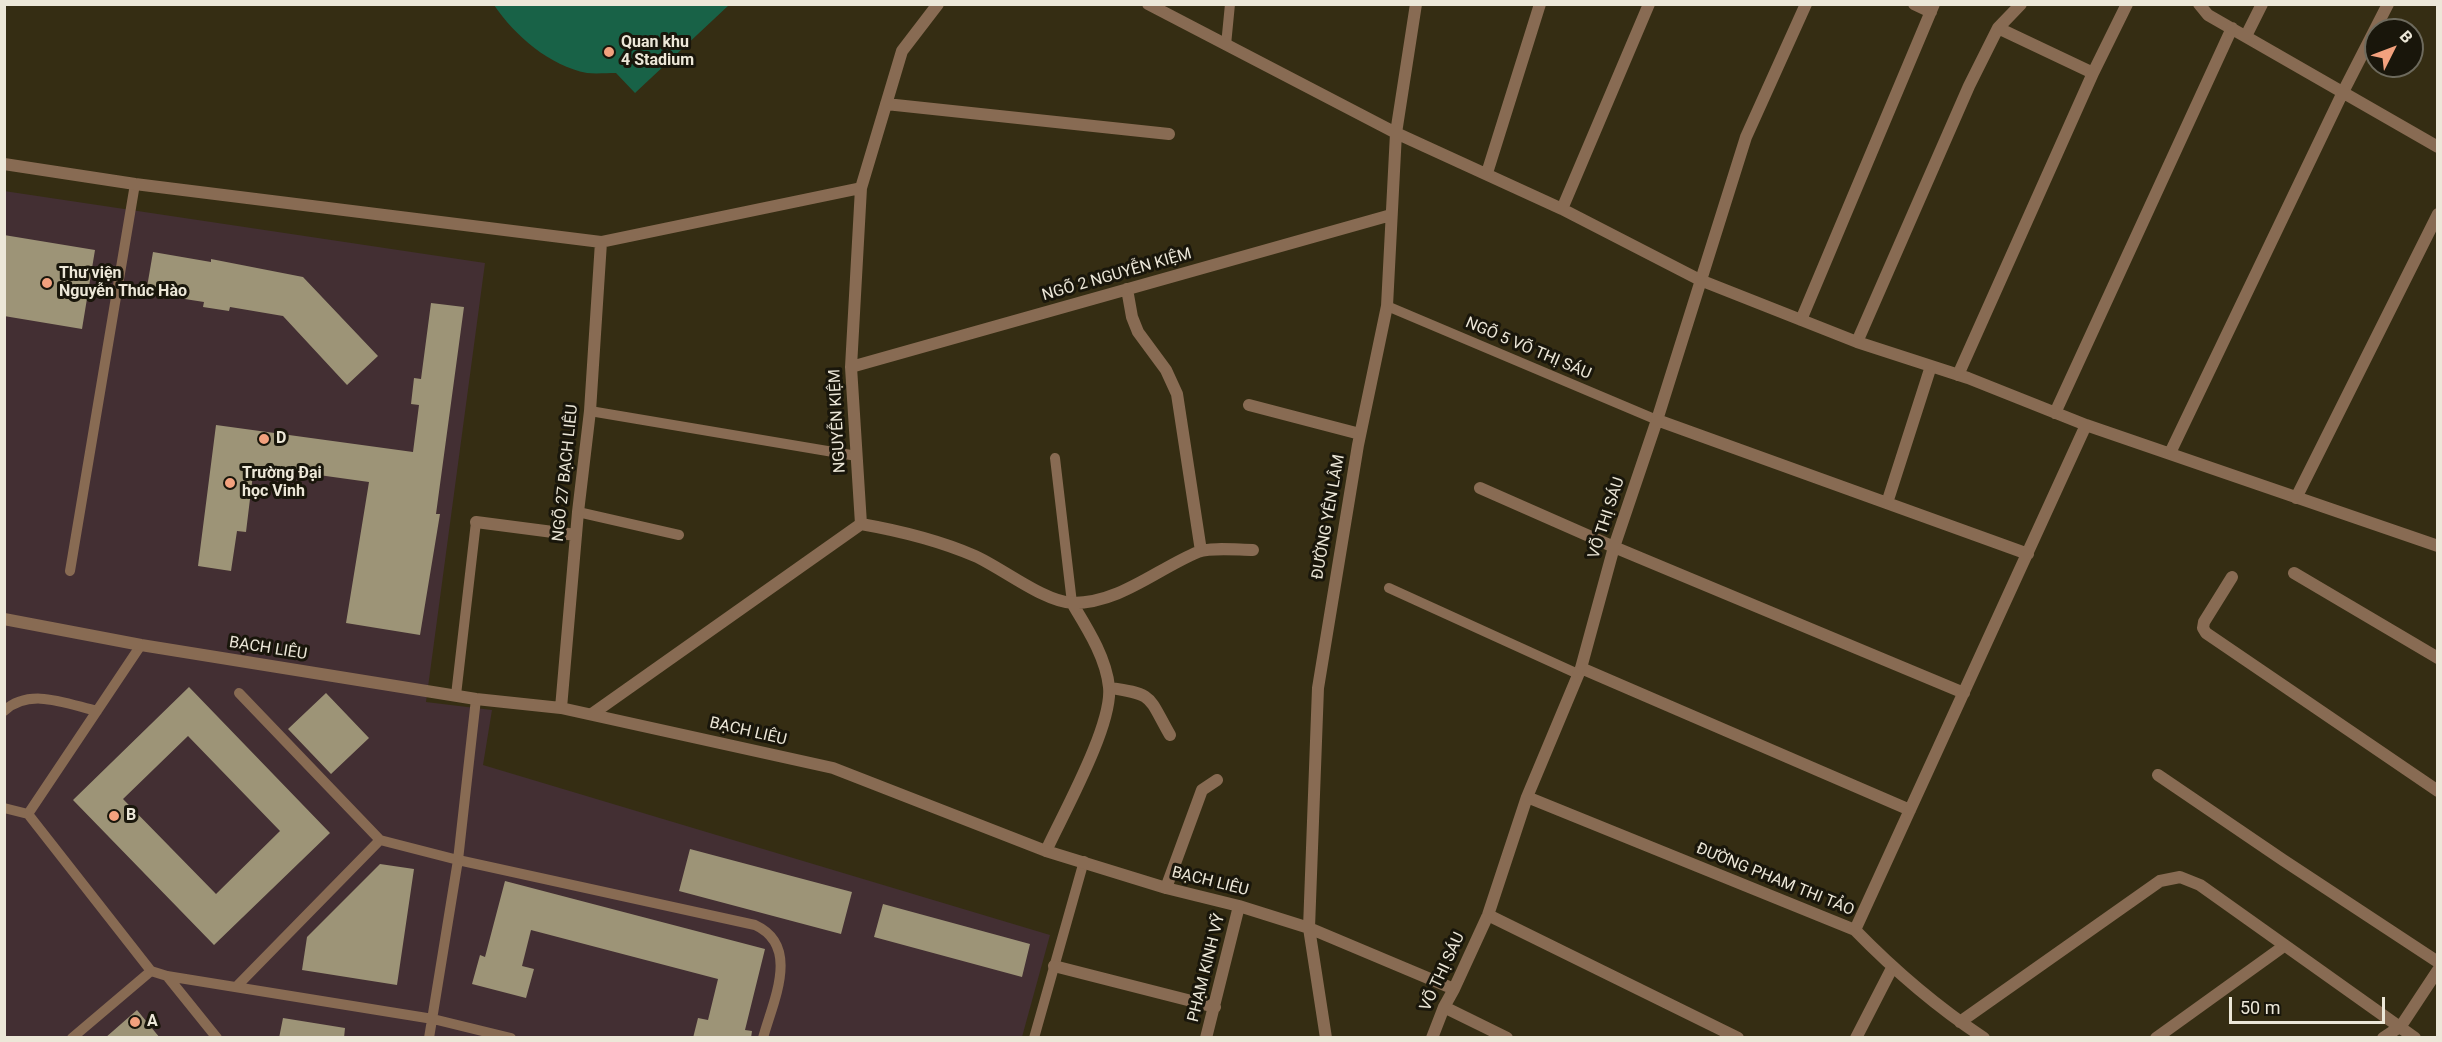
<!DOCTYPE html>
<meta charset="utf-8">
<style>
body{margin:0}
#map{position:relative;width:2442px;height:1042px;overflow:hidden;background:#352d13;font-family:Roboto,sans-serif}
canvas{display:block}
.frame{position:absolute;inset:0;border:6px solid #ece7d8;pointer-events:none}
.north{position:absolute;left:2364px;top:18px;width:60px;height:60px;box-sizing:border-box;background:#19160b;border:2px solid #6d6a5d;border-radius:50%;rotate:48deg;font-size:16px;font-weight:700;line-height:24px;text-align:center;color:#ece7d8}
.north::after{content:'';display:block;margin:auto;width:21px;height:27px;background:#f2a17e;clip-path:polygon(50% 0,100% 100%,50% 72%,0 100%)}
.scale{position:absolute;left:2229px;top:997px;width:156px;height:27px;box-sizing:border-box;border:3px solid #ece7d8;border-top:0;padding-left:8px;font-size:18px;line-height:21px;white-space:nowrap;color:#ece7d8;-webkit-text-stroke:4px #19160b;paint-order:stroke}
</style>
<div id="map">
<canvas width="2442" height="1042"></canvas>
<div class="frame"></div>
<div class="north">B</div>
<div class="scale">50 m</div>
</div>
<script>
const g = document.querySelector('canvas').getContext('2d');
g.lineJoin = 'round';
function paint(path, color) { g.fillStyle = color; g.fill(path, 'evenodd'); }
function strokePath(path, color, width, dash) { g.strokeStyle = color; g.lineWidth = width; g.lineCap = dash ? 'butt' : 'round'; g.setLineDash(dash || []); g.stroke(path); }
function write(font, color, halo, rows, align = 'center') {
  g.font = font + ' Roboto,sans-serif'; g.lineWidth = 6; g.setLineDash([]); g.textBaseline = 'middle'; g.strokeStyle = halo; g.fillStyle = color; for (const [text, x, y, turn = 0] of rows) {
    g.save(); g.translate(x, y); g.rotate((+turn || 0) * Math.PI / 180); g.textAlign = isNaN(turn) ? turn : align; if (halo) g.strokeText(text, 0, 0); g.fillText(text, 0, 0); g.restore();
  }
}
paint(new Path2D(`
 M4,191L485,263L426,702L492,710L483,765L1050,935L1022,1037H5Z`), '#432f33');
paint(new Path2D(`
 M494,5H729L635,93L616,73C607,73 596,74 587,73C550,66 515,36 494,5Z`), '#186247');
paint(new Path2D(`
 M4,235L95,250L82,329L4,316Z
 M153,252L211,262V259L303,277L378,356L347,385L283,316L230,307L229,311L203,307L204,302L146,293Z
 M431,303L464,307L436,514H440L420,635L346,623L369,482L254,466L246,532L237,531L231,571L198,566L216,425L413,452L419,405L411,404L414,378L421,379Z
 M189,687L330,833L214,945L73,800ZM188,736L280,831L216,894L123,799Z
 M326,693L369,738L331,774L288,729Z
 M690,849L852,892L841,934L679,891Z
 M380,864L414,869L397,985L302,970L307,937Z
 M505,881L765,949L745,1030L752,1031L751,1038H693L698,1018L708,1020L718,979L531,930L522,966L534,969L526,998L472,984L480,955L485,957Z
 M883,904L1030,944L1022,977L874,937Z
 M137,1010L160,1038H105Z
 M283,1018L345,1028L344,1038H279Z`), '#9d9477');
strokePath(new Path2D(`
 M1226,45L1230,4
 M1387,306L1657,420
 M590,411L857,456
 M1055,458L1072,603
 M578,512L679,535
 M70,571L135,184
 M1389,588L1578,674
 M239,693L380,840L458,860L755,925C801,946 773,1001 763,1038
 M456,695L476,522
 M4,711C30,687 67,704 97,711
 M4,808L28,814L151,971L167,976L433,1019L511,1038
 M28,814L141,645
 M167,976L217,1038
 M236,987L380,840
 M72,1038L151,971
 M429,1038L458,860L476,699
 M1034,1038L1084,861`), '#886b53', 10);
strokePath(new Path2D(`
 M1148,4L1396,133L1562,209L1700,280L1857,342L1968,378L2086,425L2438,546
 M1914,4L1931,12
 M2199,4L2208,15L2438,147
 M1998,28L2093,73
 M2246,36L2262,4
 M886,104L1169,134
 M4,164L135,184L601,242L861,188
 M1487,173L1540,4
 M1562,209L1649,4
 M1127,289L1132,317L1138,332L1166,370L1177,394L1201,551
 M1801,320L1934,4
 M1857,342L1969,86L1998,28L2021,4
 M851,367L1391,215
 M1958,375L2093,73L2127,4
 M1249,405L1360,434
 M2055,413L2232,28
 M1657,420L2028,554
 M2170,453L2343,92L2388,4
 M1480,488L1614,547L1964,693
 M2296,498L2438,214
 M1887,503L1931,366
 M476,522L576,535
 M861,524C901,531 938,540 975,556C1002,568 1044,602 1073,603C1120,603 1157,569 1198,552C1211,547 1238,550 1253,550
 M2294,573L2438,658
 M2232,577L2204,622L2203,628L2206,633L2438,791
 M4,619L141,645L476,699L561,708L833,768L1046,851L1166,888L1239,906L1309,928L1454,989
 M1581,668L1910,810
 M1110,688C1155,694 1148,697 1170,735
 M561,708L578,512L590,411L601,242
 M592,714L861,524L851,367L861,188L902,51L938,4
 M2158,775L2283,860L2438,962
 M1527,797L1855,930C1894,970 1937,1007 1984,1038
 M1046,851C1063,814 1113,725 1109,687C1106,657 1087,628 1072,603
 M1166,888L1202,790L1217,780
 M1488,915L1738,1038
 M1855,930L2086,425
 M1054,966L1215,1007
 M1444,1007L1507,1038
 M1960,1022L2160,881L2180,877L2200,885L2415,1038
 M1206,1038L1239,906
 M1326,1038L1309,928L1318,688L1358,445L1387,306L1396,133L1416,4
 M1432,1038L1444,1007L1454,989L1488,915L1527,797L1581,668L1614,547L1657,420L1746,137L1806,4
 M1856,1038L1892,968
 M2156,1038L2284,946
 M2383,1038L2401,1026L2438,970`), '#886b53', 12);
for (const [x, y, r, color] of [
 [609,52,6,"#f2a17e"],
 [47,283,6,"#f2a17e"],
 [264,439,6,"#f2a17e"],
 [230,483,6,"#f2a17e"],
 [114,816,6,"#f2a17e"],
 [135,1022,6,"#f2a17e"]
]) { const dot = new Path2D(); dot.arc(x, y, r, 0, 2 * Math.PI); g.fillStyle = color; g.fill(dot); strokePath(dot, '#19160b', 2); }
write('bold 16px', '#ece7d8', '#19160b', [
 ["Quan khu",621,43],
 ["4 Stadium",621,61],
 ["Thư viện",59,274],
 ["Nguyễn Thúc Hào",59,292],
 ["D",276,439],
 ["Trường Đại",242,474],
 ["học Vinh",242,492],
 ["B",126,816],
 ["A",147,1022]
], 'left');
write('16px', '#ece7d8', '#19160b', [
 ["NGÕ 2 NGUYỄN KIỆM",1117,275,-16],
 ["NGÕ 5 VÕ THỊ SÁU",1528,349,23],
 ["NGUYỄN KIỆM",838,421,-93],
 ["NGÕ 27 BẠCH LIÊU",566,473,-84],
 ["ĐƯỜNG YÊN LÂM",1329,517,-80],
 ["VÕ THỊ SÁU",1607,518,-72],
 ["BẠCH LIÊU",268,649,9],
 ["BẠCH LIÊU",748,732,13],
 ["ĐƯỜNG PHAM THI TẢO",1775,880,22],
 ["BẠCH LIÊU",1210,882,14],
 ["PHẠM KINH VỸ",1207,968,-76],
 ["VÕ THỊ SÁU",1443,972,-65]
]);
</script>
